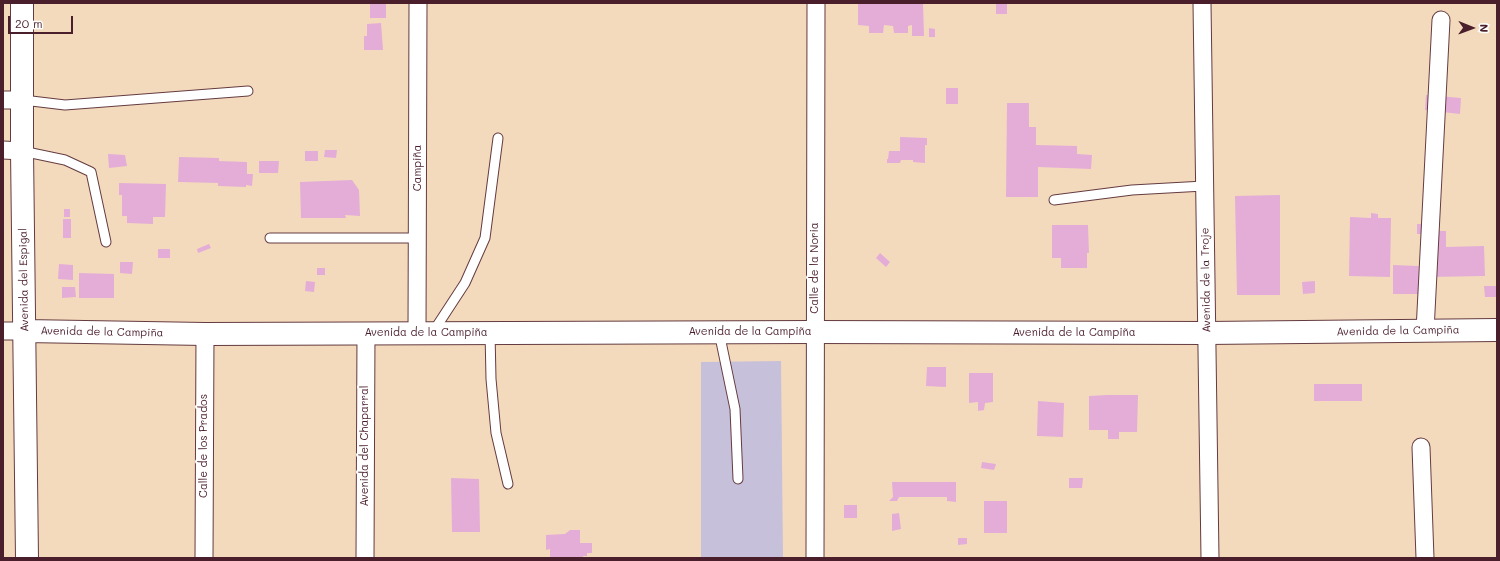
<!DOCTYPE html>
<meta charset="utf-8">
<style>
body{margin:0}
#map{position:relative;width:1500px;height:561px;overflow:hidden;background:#f4dabc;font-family:Mali,sans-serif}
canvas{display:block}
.frame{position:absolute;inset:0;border:4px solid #4a1f2b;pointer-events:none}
.north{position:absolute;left:1452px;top:8px;width:40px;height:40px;-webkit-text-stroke:3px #fff;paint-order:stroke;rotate:91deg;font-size:11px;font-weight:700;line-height:16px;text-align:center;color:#4a1f2b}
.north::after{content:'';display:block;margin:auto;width:14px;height:18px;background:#4a1f2b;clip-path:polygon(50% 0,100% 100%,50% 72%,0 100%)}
.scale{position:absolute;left:8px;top:16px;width:65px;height:18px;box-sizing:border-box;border:2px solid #4a1f2b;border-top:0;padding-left:5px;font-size:12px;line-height:14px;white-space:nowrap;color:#4a1f2b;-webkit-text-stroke:3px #fff;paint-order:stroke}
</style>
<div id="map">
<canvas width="1500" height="561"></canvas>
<div class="frame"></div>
<div class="north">N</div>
<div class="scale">20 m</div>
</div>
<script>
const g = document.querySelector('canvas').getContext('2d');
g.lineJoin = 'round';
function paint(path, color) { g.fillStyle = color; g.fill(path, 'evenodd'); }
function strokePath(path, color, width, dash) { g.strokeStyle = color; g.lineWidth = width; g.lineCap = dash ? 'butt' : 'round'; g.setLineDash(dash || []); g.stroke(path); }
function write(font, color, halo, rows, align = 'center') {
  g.font = font + ' Mali,sans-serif'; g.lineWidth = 4; g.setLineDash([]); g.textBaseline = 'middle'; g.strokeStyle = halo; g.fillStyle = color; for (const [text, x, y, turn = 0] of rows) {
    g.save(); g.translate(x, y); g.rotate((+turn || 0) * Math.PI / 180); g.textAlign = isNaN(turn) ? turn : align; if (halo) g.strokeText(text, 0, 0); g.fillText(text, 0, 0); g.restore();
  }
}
paint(new Path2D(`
 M781,361L783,558H701V362Z`), '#c6c0da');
paint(new Path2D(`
 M370,3H386V18H370Z
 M858,3H923L924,36H912V25L908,26V33H894L893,26L884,25L883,33H869V26L858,25Z
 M996,3H1007V14H996Z
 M381,23L383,50H364V36H367V24Z
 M929,28L935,29V37H929Z
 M946,88H958V104H946Z
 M1426,95L1461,98L1460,114L1425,110Z
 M1007,103H1029V127H1036V145L1077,146V154L1092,155L1091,169L1038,167V197H1006Z
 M900,137L927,138V145H925V163L913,162V160H901L900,163H887V159H888L889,151H900Z
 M325,150H337L336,158L324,157Z
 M305,151H318V161H305Z
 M108,154L125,155L127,166L109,168Z
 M179,157L219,158V161L247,162V174H253L252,186L246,185V187L218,186V183L178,182Z
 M259,161H279L278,173H259Z
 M352,180L359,190L360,216L345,215L346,218H301L300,182Z
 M119,183L166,184L165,217H153V224L127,223V216H122V195H119Z
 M1280,195V295H1237L1235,196Z
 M64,209H70V217H64Z
 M1371,213L1378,214V218H1391L1390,277L1349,276L1350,217L1371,218Z
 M63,219H71V238H63Z
 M1417,224H1422V234H1417Z
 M1052,225H1088L1089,253H1087V268H1061V258H1052Z
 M1428,231H1446V247L1484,246L1485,276L1428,277Z
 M209,244L211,248L198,253L197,249Z
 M158,249H170V258H158Z
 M880,253L890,262L886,267L876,258Z
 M120,262H133L132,274L120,273Z
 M59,264L73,265V280L58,279Z
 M1393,265L1419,266L1418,294H1393Z
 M317,268H325V275H317Z
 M79,273L114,274V298H79Z
 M306,281L315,282L314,292L305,291Z
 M1315,281V293L1303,294L1302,282Z
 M1484,286H1497V297H1485Z
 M62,287H75L76,297L62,298Z
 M927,367H946V387L926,386Z
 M969,373H993V402L985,403L984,410L978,411V402L969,403Z
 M1314,384H1362V401H1314Z
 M1108,395H1138L1137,432H1119V439H1108V430H1089V396Z
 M1038,401L1064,403L1063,437L1037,436Z
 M982,462L996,464L994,470L981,468Z
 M451,478L479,479L480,532H452Z
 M1069,478H1083L1082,488H1069Z
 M892,482H956V502L947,501V497H899L897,501H889L893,497Z
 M984,501H1007V533H984Z
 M844,505H857V518H844Z
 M899,513L901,529L892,531V514Z
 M570,530H580V543H592V553H587V556H583V558H550V549L546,550V535L565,534Z
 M958,538H967V544L958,545Z`), '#e3add8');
const service = new Path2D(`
 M23,100L65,105L248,91
 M22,151L65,160L91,172L106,242
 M1054,200L1132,190L1204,186
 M270,238H418
 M433,332L465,283L485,238L498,138
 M490,332L491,379L496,433L508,484
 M719,332L735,409L738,479`);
const minor = new Path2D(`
 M1202,3L1210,558
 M3,100H23
 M3,150L22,151
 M3,331H25
 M1425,331L1441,20
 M417,332L418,3
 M1421,447L1425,558
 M204,558L205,334
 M365,558L366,333
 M815,558L816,3`);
const tertiary = new Path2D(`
 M22,3V151L27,558
 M25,331L205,334L814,332L1207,333L1497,330`);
strokePath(service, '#643b41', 11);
strokePath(minor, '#643b41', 19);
strokePath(tertiary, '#643b41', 24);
strokePath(service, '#fff', 9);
strokePath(minor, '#fff', 17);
strokePath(tertiary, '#fff', 22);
write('11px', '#4a1f2b', '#fff', [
 ["Campiña",418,168,-90],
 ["Calle de la Noria",815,268,-90],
 ["Avenida del Espigal",24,280,-91],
 ["Avenida de la Troje",1206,280,-91],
 ["Avenida de la Campiña",1398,331,-1],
 ["Avenida de la Campiña",102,332,1],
 ["Avenida de la Campiña",750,332],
 ["Avenida de la Campiña",426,333],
 ["Avenida de la Campiña",1074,333],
 ["Calle de los Prados",204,446,-90],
 ["Avenida del Chaparral",365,446,-90]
]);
</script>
